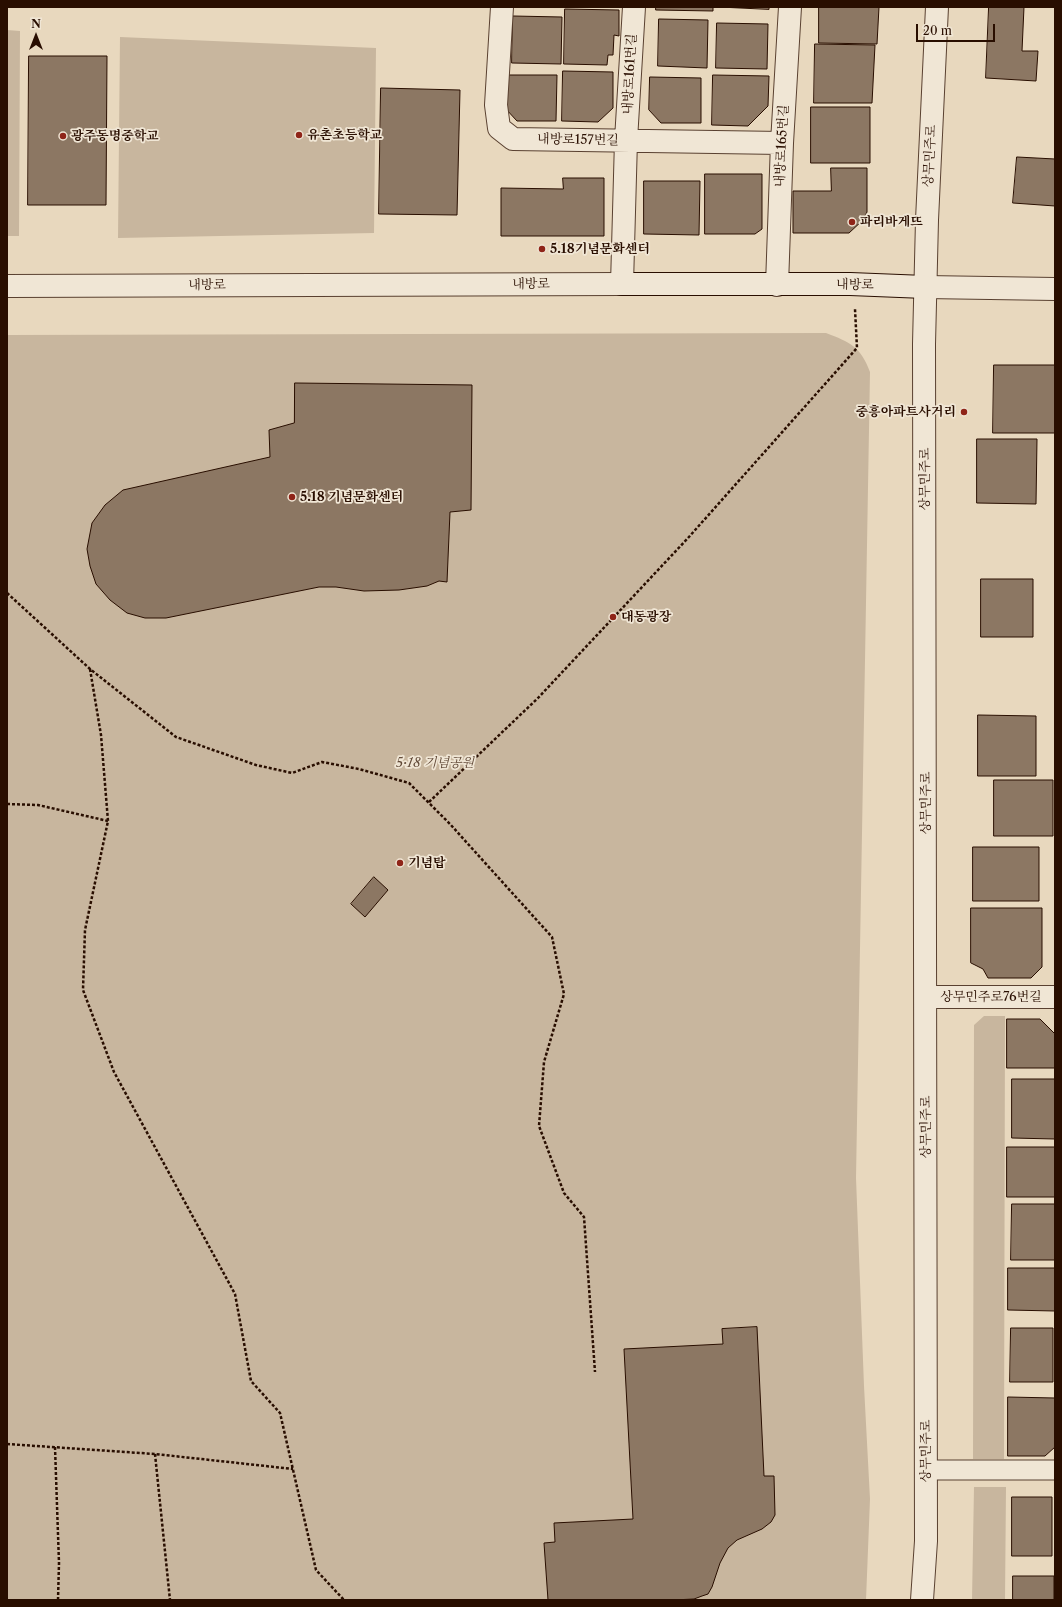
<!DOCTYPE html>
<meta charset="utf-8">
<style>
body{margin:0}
#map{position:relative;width:1062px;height:1607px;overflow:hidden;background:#e8d8be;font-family:"Libre Caslon Text",serif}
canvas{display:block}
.frame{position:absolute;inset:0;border:8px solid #290e00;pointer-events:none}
.north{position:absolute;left:16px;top:16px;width:40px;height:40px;-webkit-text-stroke:3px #f0e6d5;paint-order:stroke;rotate:0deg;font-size:11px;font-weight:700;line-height:16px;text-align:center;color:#290e00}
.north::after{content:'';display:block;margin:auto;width:14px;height:18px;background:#290e00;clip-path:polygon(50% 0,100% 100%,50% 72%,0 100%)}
.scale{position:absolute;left:916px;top:24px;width:79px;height:18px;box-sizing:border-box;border:2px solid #290e00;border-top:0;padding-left:5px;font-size:12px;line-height:14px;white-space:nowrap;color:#290e00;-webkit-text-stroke:3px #f0e6d5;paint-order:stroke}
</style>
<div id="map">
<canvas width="1062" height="1607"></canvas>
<div class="frame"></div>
<div class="north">N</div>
<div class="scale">20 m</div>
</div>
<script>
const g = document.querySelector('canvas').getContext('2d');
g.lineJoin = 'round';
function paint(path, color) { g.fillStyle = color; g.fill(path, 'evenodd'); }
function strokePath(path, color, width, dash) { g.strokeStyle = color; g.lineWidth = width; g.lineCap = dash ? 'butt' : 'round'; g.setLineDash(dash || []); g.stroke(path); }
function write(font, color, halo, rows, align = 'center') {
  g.font = font + ' "Libre Caslon Text","Noto Serif KR",serif'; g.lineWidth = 3.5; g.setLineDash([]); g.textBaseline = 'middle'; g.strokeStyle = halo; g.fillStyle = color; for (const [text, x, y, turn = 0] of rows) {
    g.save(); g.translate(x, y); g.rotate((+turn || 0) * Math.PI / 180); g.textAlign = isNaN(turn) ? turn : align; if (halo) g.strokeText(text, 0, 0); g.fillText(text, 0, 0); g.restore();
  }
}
paint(new Path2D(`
 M7,30L20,31L19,236H7Z
 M120,37L376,48L374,233L118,238Z
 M826,333C850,342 861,347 870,372L856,1178L864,1386L870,1499L866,1600H7V335Z
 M984,1016H1005L1004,1459H973L974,1025Z
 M974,1487H1006L1005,1600H972Z`), '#c8b69e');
const building = new Path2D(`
 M656,7H713V11L656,10Z
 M720,7H769V9Z
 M819,7H879L877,44L819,43Z
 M989,7H1024L1022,51H1038L1036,81L986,78Z
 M565,9L619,10V36L614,35L613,55H608L607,65L564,64Z
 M513,16L562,17L561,64L512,63Z
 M659,19L708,20L707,68L658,66Z
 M717,23L768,24L767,69L716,68Z
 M815,44L875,45L872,103H814Z
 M29,56H107L106,205H28Z
 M563,71L613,72V108L598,122L562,121Z
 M505,75H557L556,121H517L505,108Z
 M713,75L769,76L768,106L748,126L712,125Z
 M650,77L701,78V123H661L649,110Z
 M381,88L460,90L457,215L379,214Z
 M811,107H870V163H811Z
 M1017,157L1055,159V206L1013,203Z
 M831,168H867V212L863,220L849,233H793V191H831Z
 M705,174H762V229L755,234H705Z
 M563,178H604V236H501V188L563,189Z
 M644,181H700L699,235L644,234Z
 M994,365H1055V433H993Z
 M295,383L472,385L471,510L450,512L447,582L439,581L427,586L399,590L364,591L336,587H319L166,618H145L127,613L110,600L96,584L90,566L87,549L92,523L105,505L123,490L270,457L269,430L294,423Z
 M977,439H1037L1036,504L977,503Z
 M981,579H1033V637H981Z
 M978,715L1036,716V776H978Z
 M994,780H1053V836H994Z
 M973,847H1039V901H973Z
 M374,877L388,890L365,917L351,904Z
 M971,908H1042V967L1031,978H988L983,969L971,963Z
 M1007,1019H1040L1055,1034V1068H1007Z
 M1012,1079H1055V1139L1012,1138Z
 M1007,1147H1055V1197H1007Z
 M1012,1204H1055V1260H1011Z
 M1008,1268H1055V1311L1008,1310Z
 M757,1327L764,1476H774L775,1515L771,1522L762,1529L737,1540L728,1548L720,1563L712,1587L708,1594L702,1596L694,1599L673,1600H548L544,1543L555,1542L554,1523L633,1519L624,1349L723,1344L722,1329Z
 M1011,1328H1053V1382H1010Z
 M1008,1397L1055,1398V1447L1045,1456H1008Z
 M1012,1497H1052V1556H1012Z
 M1013,1576H1054V1600H1013Z`);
paint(building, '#8c7763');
strokePath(building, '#290e00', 1);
const pedestrian = new Path2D(`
 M926,1470H1055`);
const minor = new Path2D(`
 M502,7L496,105L499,128L513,139L782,143
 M622,284L626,140L634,7
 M777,285L782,143L790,7
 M926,997H1055
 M922,1600L926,1541L924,344L927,220L937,7`);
const tertiary = new Path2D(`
 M7,286L622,284
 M925,287L1055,289`);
const secondary = new Path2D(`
 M622,284H850L925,287`);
strokePath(pedestrian, '#594030', 21);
strokePath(minor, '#594030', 24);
strokePath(tertiary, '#594030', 24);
strokePath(secondary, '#290e00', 24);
strokePath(new Path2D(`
 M7,593L90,669L176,737L256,765L292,773L322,762L359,769L409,783L450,824L552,937L564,994L544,1062L539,1126L564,1193L584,1217L595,1372
 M90,669L101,735L108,821L85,930L83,990L114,1072L235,1294L251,1381L280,1413L316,1570L344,1600
 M429,802L538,698L688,538L857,348L855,309
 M7,804L38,805L108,821
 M7,1444L155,1454L293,1469
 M55,1447L59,1563L58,1600
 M155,1454L170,1600`), '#290e00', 2.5, [3, 2]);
strokePath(pedestrian, '#f0e6d5', 19);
strokePath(minor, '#f0e6d5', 22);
strokePath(tertiary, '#f0e6d5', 22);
strokePath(secondary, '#f0e6d5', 22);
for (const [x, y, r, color] of [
 [299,135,4,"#8f2418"],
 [63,136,4,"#8f2418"],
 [852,222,4,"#8f2418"],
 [542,249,4,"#8f2418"],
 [964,412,4,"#8f2418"],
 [292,497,4,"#8f2418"],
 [613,617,4,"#8f2418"],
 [400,863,4,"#8f2418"]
]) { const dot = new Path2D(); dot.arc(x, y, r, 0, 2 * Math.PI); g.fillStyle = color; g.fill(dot); strokePath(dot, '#f0e6d5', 1.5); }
write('13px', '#290e00', '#f0e6d5', [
 ["내방로161번길",630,74,-87],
 ["내방로157번길",578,140,1],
 ["내방로165번길",782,146,-87],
 ["상무민주로",930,156,-87],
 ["내방로",531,284],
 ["내방로",207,285],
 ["내방로",855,285,1],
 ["상무민주로",925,479,-90],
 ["상무민주로",926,803,-90],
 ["상무민주로76번길",991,997],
 ["상무민주로",926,1127,-90],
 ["상무민주로",926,1451,-90]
]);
write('bold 13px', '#290e00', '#f0e6d5', [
 ["유촌초등학교",307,135],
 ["광주동명중학교",71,136],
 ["파리바게뜨",860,222],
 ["5.18기념문화센터",550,249],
 ["중흥아파트사거리",956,412,"right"],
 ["5.18 기념문화센터",300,497],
 ["대동광장",621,617],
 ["기념탑",408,863]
], 'left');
write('italic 13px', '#614937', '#f0e6d5', [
 ["5·18 기념공원",435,763]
]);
</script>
